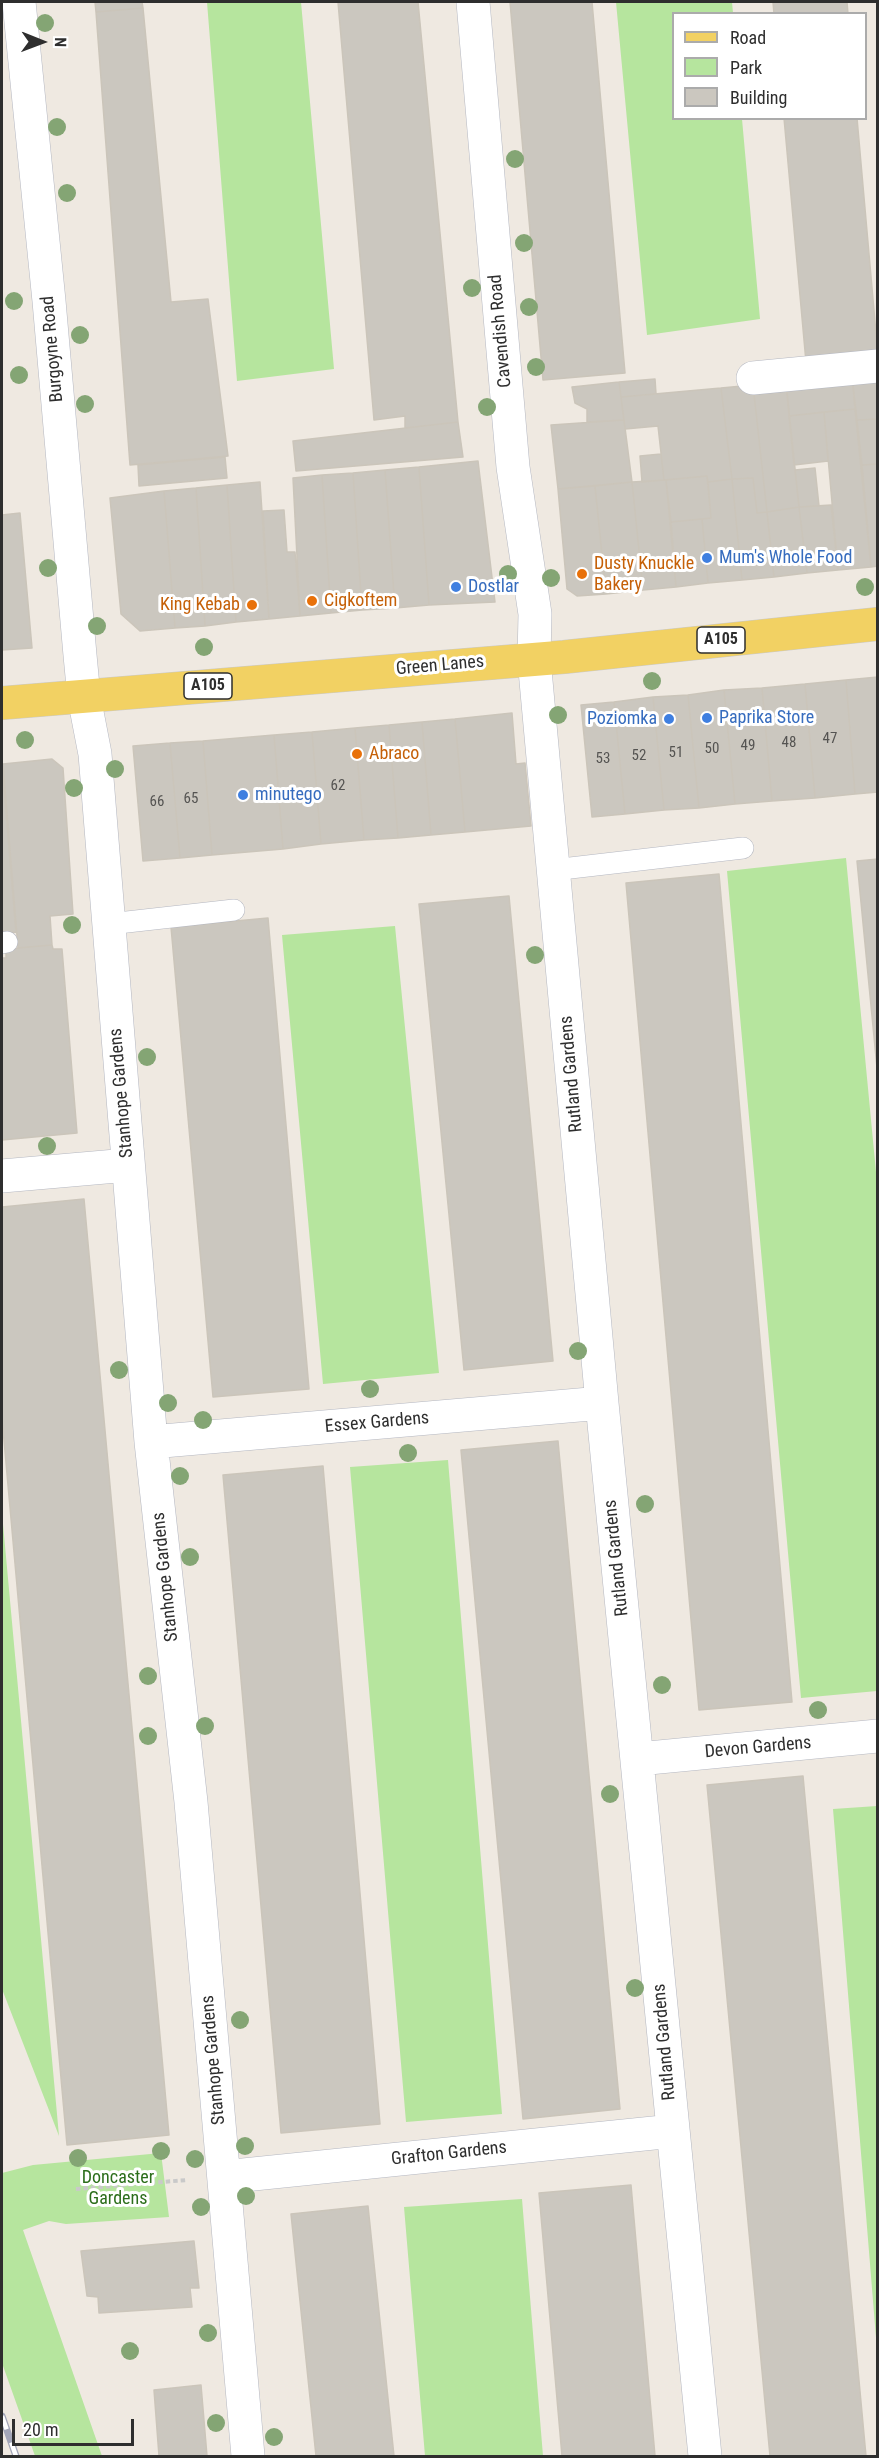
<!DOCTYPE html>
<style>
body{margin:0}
#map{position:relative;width:879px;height:2458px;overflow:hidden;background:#efe9e1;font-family:"Roboto Condensed",sans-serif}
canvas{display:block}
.frame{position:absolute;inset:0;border:3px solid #2e2e2e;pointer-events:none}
.legend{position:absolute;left:672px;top:12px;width:195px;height:108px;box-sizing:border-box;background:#fff;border:2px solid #ababab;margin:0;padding:8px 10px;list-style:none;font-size:18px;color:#2e2e2e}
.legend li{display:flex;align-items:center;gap:12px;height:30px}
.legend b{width:30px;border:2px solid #ababab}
.north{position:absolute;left:12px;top:12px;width:60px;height:60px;-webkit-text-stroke:4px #fff;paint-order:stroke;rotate:91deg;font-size:16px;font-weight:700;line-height:24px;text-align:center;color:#2e2e2e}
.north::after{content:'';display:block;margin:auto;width:21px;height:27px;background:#2e2e2e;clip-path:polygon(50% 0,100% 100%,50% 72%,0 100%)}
.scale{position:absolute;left:12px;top:2419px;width:122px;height:27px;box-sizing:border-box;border:3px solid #2e2e2e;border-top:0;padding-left:8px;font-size:18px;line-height:21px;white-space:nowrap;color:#2e2e2e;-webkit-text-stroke:4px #fff;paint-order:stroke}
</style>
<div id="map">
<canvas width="879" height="2458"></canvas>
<div class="frame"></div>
<ul class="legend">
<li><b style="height:8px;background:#f2d163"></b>Road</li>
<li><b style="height:16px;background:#b6e59e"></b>Park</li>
<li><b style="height:16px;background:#cbc7bf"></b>Building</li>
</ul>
<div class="north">N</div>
<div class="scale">20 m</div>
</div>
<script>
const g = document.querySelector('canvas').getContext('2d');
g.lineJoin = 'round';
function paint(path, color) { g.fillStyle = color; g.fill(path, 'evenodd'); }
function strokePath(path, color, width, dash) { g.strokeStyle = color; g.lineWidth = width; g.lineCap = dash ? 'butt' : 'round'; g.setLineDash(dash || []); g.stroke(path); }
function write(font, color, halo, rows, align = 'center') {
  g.font = font + ' "Roboto Condensed",sans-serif'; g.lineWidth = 6; g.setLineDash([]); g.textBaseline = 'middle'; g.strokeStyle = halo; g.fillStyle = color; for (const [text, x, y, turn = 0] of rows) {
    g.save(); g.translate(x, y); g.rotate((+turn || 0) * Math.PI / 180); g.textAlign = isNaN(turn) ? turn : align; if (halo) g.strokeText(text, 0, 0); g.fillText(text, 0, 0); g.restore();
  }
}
paint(new Path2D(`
 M207,2H301L334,369L237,381Z
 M616,2H732L733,13L674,14V118L742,119L760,319L647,335Z
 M846,858L878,1193L877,1691L801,1698L727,871Z
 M395,926L439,1373L323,1384L282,935Z
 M448,1460L502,2114L406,2122L350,1467Z
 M2,1513L59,2136L2,1989Z
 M877,1806H878L877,2350L833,1809Z
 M161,2153L169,2217L66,2224L49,2221L23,2230L102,2456H35L2,2363V2173L33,2165Z
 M522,2199L543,2456H425L404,2207Z`), '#b6e59e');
const building = new Path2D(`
 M95,2H142L143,8L96,12Z
 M338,2H418L458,422L405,428V416L374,420Z
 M510,2H592L625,373L543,380Z
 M773,2H847L848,14H774Z
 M143,8L171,302L208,299L228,456L130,465L96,12Z
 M784,118H857L878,356L806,362Z
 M878,374V419L857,420L852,376Z
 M852,376L855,409L789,416L786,382Z
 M655,379L656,394L621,397L619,382Z
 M619,382L624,420L587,422V409L575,403L572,387Z
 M786,382L799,507L767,512L753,385Z
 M753,385L767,512L757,513L753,478L732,479L721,388Z
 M721,388L732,479L708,482L707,476L664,480L658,426L625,429L621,397Z
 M855,409L871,567L838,570L824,412Z
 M824,412L828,461L794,465L789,416Z
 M878,419V464L862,465L857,420Z
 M624,420L632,482L558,489L551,425Z
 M458,422L463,457L296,471L293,441Z
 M661,454L664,480L642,482L640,456Z
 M225,457L227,478L139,486L138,465Z
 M478,461L495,602L429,605L419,467Z
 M878,464V566L871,567L862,465Z
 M419,467L429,605L395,608L385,470Z
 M815,468L819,506L799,507L795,470Z
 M385,470L395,608L362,610L353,473Z
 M353,473L362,610L331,613L322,475Z
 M322,475L331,613L300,616L293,478Z
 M707,476L711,518L671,522L666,480Z
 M753,478L757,513L767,512L774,577L742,580L732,479Z
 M732,479L742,580L708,583L702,519L711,518L708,482Z
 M666,480L676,587L643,590L632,482Z
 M260,482L269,619L236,622L227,485Z
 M632,482L643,590L606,594L595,486Z
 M227,485L236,622L205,626L196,488Z
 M595,486L606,594L577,596L567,589L558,489Z
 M196,488L205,626L175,628L164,491Z
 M164,491L175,628L140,631L121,614L110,498Z
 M831,505L838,570L807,573L799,507Z
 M799,507L807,573L774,577L767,512Z
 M284,510L287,552H295L300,616L269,619L263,511Z
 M20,513L32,648L2,650V515Z
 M702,519L708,583L676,587L671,522Z
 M878,677V792L855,794L846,680Z
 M846,680L855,794L815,798L805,684Z
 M805,684L815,798L772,801L762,688Z
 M762,688L772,801L735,804L724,690Z
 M724,690L735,804L699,808L688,695Z
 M688,695L699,808L664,810L653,697Z
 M653,697L664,810L625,814L614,702Z
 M614,702L625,814L592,817L581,705Z
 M512,713L516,764L525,763L531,826L465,832L455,719Z
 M455,719L465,832L431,835L422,722Z
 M422,722L431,835L398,838L389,725Z
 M389,725L398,838L364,840L355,728Z
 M355,728L364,840L321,844L312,732Z
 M312,732L321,844L283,849L274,735Z
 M274,735L283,849L212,855L203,741Z
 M203,741L212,855L180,858L170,743Z
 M170,743L180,858L143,861L133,746Z
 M52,759L63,768L73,914L50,916L52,945L18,948L3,764Z
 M2,764L16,932L2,933Z
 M878,859V1078L857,861Z
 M719,874L792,1702L699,1710L626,883Z
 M509,896L553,1361L464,1370L419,904Z
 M268,918L309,1389L213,1397L171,927Z
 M52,945L53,949H62L77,1133L2,1140V958H6V949Z
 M84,1199L169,2135L67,2145L2,1418V1207Z
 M558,1441L620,2109L523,2119L461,1450Z
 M323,1466L380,2124L281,2133L223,1475Z
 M803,1776L866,2456H770L707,1785Z
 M631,2185L655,2456H562L539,2193Z
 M368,2206L394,2456H316L291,2214Z
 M194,2241L199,2288H190L192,2307L99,2313L98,2297L87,2296L81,2251Z
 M201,2385L207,2456H159L154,2390Z`);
paint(building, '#cbc7bf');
strokePath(building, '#cbc5ba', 1.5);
const lane = new Path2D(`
 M553,870L743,848
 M109,924L234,910
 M2,943L7,942`);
const street = new Path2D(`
 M19,2L49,301L80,655L84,697L95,754L151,1442L191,1802L248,2456
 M473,2L513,467L535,614L534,659L602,1403L705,2456
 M753,378L878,366
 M2,1176L128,1165
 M151,1442L602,1403
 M638,1759L878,1736
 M224,2177L673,2131`);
const primary = new Path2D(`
 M2,703L564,657L878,624`);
strokePath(lane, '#b4b7c1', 22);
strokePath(street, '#b4b7c1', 34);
strokePath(primary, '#c9c9c9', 34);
strokePath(new Path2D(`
 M76,2189L187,2180`), '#c9c9c9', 4, [4.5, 3]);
strokePath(lane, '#fff', 21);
strokePath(street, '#fff', 33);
strokePath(primary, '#f2d163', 33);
const rail = new Path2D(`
 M2,2416L16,2456`);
strokePath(rail, '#a3a6b8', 7);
strokePath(rail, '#fff', 4.5, [14]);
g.fillStyle = '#84a574';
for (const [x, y] of [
 [45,23],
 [57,127],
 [515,159],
 [67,193],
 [524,243],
 [472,288],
 [14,301],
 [529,307],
 [80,335],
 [536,367],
 [19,375],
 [85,404],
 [487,407],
 [48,568],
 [508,574],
 [551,578],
 [865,587],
 [97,626],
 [204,647],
 [652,681],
 [558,715],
 [25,740],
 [115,769],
 [74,788],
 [72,925],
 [535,955],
 [147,1057],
 [47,1146],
 [578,1351],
 [119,1370],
 [370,1389],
 [168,1403],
 [203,1420],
 [408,1453],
 [180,1476],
 [645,1504],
 [190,1557],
 [148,1676],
 [662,1685],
 [818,1710],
 [205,1726],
 [148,1736],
 [610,1794],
 [635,1988],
 [240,2020],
 [245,2146],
 [161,2151],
 [78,2158],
 [195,2159],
 [246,2196],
 [201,2207],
 [208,2333],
 [130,2351],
 [216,2423],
 [274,2437]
]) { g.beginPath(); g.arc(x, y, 9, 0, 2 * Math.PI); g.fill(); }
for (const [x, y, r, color] of [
 [707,558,6,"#3f7fe0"],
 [582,574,6,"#e8710a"],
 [456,587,6,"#3f7fe0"],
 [312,601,6,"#e8710a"],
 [252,605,6,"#e8710a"],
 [707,718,6,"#3f7fe0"],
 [669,719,6,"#3f7fe0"],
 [357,754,6,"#e8710a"],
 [243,795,6,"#3f7fe0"]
]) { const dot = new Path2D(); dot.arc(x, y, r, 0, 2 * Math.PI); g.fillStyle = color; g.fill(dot); strokePath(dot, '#fff', 2); }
write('15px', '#555452', null, [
 ["47",830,739],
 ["48",789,743],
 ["49",748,746],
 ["50",712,749],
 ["51",676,753],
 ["52",639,756],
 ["53",603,759],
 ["62",338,786],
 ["65",191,799],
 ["66",157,802]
]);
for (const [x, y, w] of [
 [721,640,48],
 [208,686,48]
]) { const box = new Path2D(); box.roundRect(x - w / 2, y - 13, w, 26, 4.5); g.fillStyle = '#fff'; g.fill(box); strokePath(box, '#2e2e2e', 1.5); }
write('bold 16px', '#2e2e2e', null, [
 ["A105",721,640],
 ["A105",208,686]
]);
write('18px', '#2e2e2e', '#fff', [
 ["Cavendish Road",501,331,-95],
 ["Burgoyne Road",53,349,-95],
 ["Green Lanes",440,666,-5],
 ["Rutland Gardens",572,1074,-95],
 ["Stanhope Gardens",122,1093,-95],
 ["Essex Gardens",377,1423,-5],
 ["Rutland Gardens",617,1558,-96],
 ["Stanhope Gardens",166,1577,-96],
 ["Devon Gardens",758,1748,-5],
 ["Rutland Gardens",665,2042,-95],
 ["Stanhope Gardens",214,2060,-95],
 ["Grafton Gardens",449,2154,-6]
]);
write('18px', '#366cbe', '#fff', [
 ["Mum's Whole Food",719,558],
 ["Dostlar",468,587],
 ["Paprika Store",719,718],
 ["Poziomka",657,719,"right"],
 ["minutego",255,795]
], 'left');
write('18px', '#c56008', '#fff', [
 ["Dusty Knuckle",594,564],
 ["Bakery",594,585],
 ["Cigkoftem",324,601],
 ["King Kebab",240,605,"right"],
 ["Abraco",369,754]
], 'left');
write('18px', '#2c6e1b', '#fff', [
 ["Doncaster",118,2178],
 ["Gardens",118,2199]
]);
</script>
